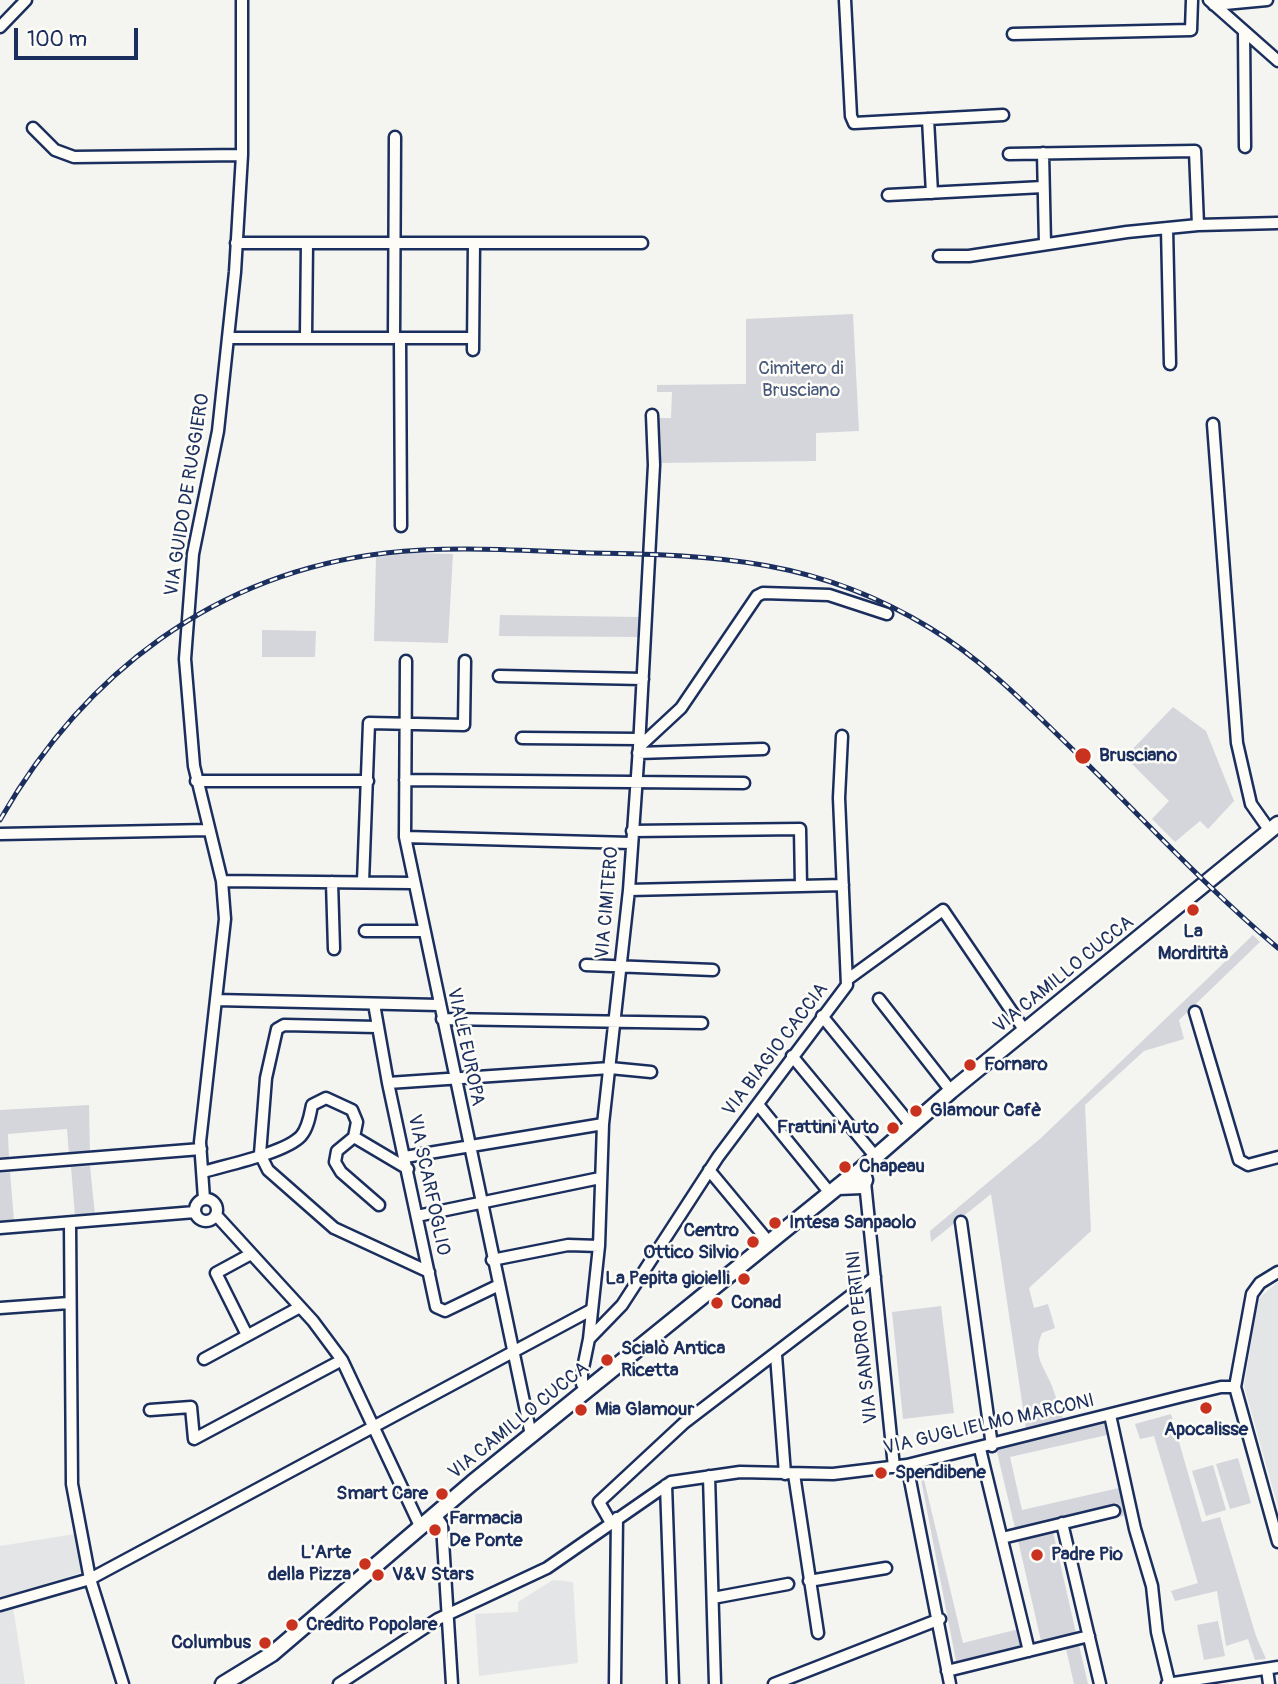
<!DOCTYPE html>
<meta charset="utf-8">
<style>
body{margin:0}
#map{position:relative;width:1278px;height:1684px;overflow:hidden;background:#f4f4f1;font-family:Pangolin,sans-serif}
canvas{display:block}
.scale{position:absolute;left:14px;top:28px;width:124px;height:32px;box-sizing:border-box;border:4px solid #1b2f5e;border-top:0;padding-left:9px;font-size:21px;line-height:24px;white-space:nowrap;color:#1b2f5e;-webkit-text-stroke:5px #fdfcf7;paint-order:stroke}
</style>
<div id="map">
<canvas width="1278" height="1684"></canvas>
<div class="scale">100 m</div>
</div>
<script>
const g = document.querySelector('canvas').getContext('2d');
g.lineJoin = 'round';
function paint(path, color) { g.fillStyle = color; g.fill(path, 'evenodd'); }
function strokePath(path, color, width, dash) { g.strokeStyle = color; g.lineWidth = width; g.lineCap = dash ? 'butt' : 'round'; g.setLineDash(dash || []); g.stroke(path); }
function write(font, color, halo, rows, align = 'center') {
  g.font = font + ' Pangolin,sans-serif'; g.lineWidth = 5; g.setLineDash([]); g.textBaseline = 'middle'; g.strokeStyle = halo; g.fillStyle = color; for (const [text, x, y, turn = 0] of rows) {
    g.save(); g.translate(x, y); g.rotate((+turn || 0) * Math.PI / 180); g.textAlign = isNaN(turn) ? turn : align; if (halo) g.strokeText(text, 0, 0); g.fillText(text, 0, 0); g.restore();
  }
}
paint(new Path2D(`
 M1278,1282V1507L1244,1386L1258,1299Z
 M75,1534L83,1572L0,1598V1546Z
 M553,1580L573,1582L578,1663L479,1676L475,1614L518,1612V1602Z
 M13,1607L25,1684H0V1611Z`), '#e4e5e6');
paint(new Path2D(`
 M853,314L859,431L816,433V461L658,463V418H671L672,392H657V385L746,384V319Z
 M415,553L453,554L448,643L374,641L376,557Z
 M500,615L641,617L640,637L499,636Z
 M262,630L316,631L315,657H262Z
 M1173,707L1206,731L1234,801L1208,829L1200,821L1175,842L1152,819L1169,801L1125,757Z
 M1253,935L1260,942L1179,1020L1184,1039L1144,1051L1085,1105L1091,1231L1029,1288L1034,1308L1048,1304L1055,1328L1042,1333C1032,1356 1044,1366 1052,1386C1056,1397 1059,1408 1063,1419L1026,1429L991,1194L931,1242L930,1231L1041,1138Z
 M89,1105L90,1153L69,1155L67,1129L8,1134L9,1160H0V1110Z
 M90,1166L95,1215L75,1216L71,1167Z
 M10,1172L14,1221L0,1222V1173Z
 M941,1306L954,1413L903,1419L892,1312Z
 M1171,1414L1202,1522L1220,1517L1256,1636L1266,1659L1255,1660L1248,1639L1226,1646L1217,1591L1175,1601L1171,1591L1198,1583L1154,1436L1140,1439L1135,1424Z
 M1103,1421L1107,1435L1010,1457L1022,1510L1119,1488L1125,1515L1120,1517L1117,1503L1015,1528L996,1448Z
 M1238,1458L1251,1503L1230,1509L1216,1464Z
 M1213,1465L1226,1510L1206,1516L1192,1471Z
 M921,1467L963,1643L1019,1629L1022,1647L956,1661L919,1469Z
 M1053,1532L1076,1633L1041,1641L1018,1540Z
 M1218,1621L1225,1656L1204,1660L1197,1625Z
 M1079,1645L1088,1684H1074L1066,1649Z`), '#d4d6db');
const street = new Path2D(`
 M845,0L851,116L854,123L1003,115
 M1209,0L1278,61
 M1214,5L1267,0
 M0,27L26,0
 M1244,31L1245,147
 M1013,34L1191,30L1192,0
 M928,119L932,193
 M33,128L55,150L74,157L242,155
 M1043,153L1045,244
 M1009,154L1195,151L1198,225
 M888,195L1043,187
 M1167,228L1170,364
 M236,243H642
 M939,256H969L1127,232L1198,225L1278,223
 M306,335L307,243
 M229,338H394L395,137
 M397,338H473
 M400,338L401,526
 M473,350L474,243
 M1213,424L1237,743L1251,804L1270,831
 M406,661L405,837L531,1435
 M499,676L643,679
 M522,738L639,739
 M639,747L681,708L757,596L763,593L829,595L887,614
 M638,753L763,749
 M405,780L744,783
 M196,781H368
 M632,831L800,829L801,886
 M0,834L209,830
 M405,837L631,843
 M222,881L412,883
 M332,882L334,949
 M363,882L369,723L464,725L465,661
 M629,890L843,885
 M365,931H424
 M586,965L713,970
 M848,979L943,910L1025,1031
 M879,999L951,1091
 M216,1000L439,1005
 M374,1004L388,1083L436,1307L445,1311L497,1286
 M1195,1012L1239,1160L1248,1165L1278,1157
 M822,1016L911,1125
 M442,1019L702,1023
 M377,1027L284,1025L277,1029L266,1078L260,1154L268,1170L334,1228L429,1272
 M792,1056L875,1156
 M388,1083L610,1068L651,1072
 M760,1107L830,1193
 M354,1137L337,1151L335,1162L341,1172L379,1205
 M405,1157L603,1124
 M0,1165L201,1149
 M709,1170L768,1241
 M203,1172C226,1165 285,1153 301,1136C308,1128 310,1115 312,1105L326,1098L352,1110L357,1122L354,1137L408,1169
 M865,1182L894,1467
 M195 1210a11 11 0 1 1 22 0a11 11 0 1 1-22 0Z
 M204,1199L200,1142L225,919L222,881L194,766L185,659L193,554L218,431L235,272L242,155V0
 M216,1215L313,1321L342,1360L421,1528
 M417,1216L600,1178
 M961,1222L992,1446
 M70,1223L72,1484L90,1579L123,1684
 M0,1228L195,1212
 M492,1260L568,1245L599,1246
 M1278,1272L1260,1283L1252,1294L1235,1387L1278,1542
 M0,1308L69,1303
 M247,1335L216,1273L251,1254
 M589,1339L622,1305L718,1157L847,985L839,798L842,736
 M776,1355L785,1474
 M204,1359L300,1307
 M586,1390L582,1384V1373L589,1339L599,1246L603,1124L629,890L639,747L654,465L652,415
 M150,1410L191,1407L194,1439L342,1360
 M1110,1415L1135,1529L1152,1586L1157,1632L1169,1682
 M980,1449L1029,1651
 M907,1465L950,1684
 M794,1474L818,1633
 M709,1476L715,1684
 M666,1485L673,1684
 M436,1516L442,1525L452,1684
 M611,1523L599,1502L684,1423L875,1277
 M1062,1523L1100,1684
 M1002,1538L1114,1511
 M809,1581L886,1568
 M713,1598L788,1584
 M0,1605L90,1579L591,1310
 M1267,1669L1269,1684
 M947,1671L1089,1636
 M339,1684L438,1619L547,1568L671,1482L740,1472L833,1474L907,1465L1183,1396L1221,1387H1235
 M615,1684L617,1518
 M774,1684L940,1619
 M1167,1684L1278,1667`);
const secondary = new Path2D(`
 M858,1172L951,1091L1278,824
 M838,1187L862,1186L865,1180L863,1174H852
 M223,1684L272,1654L472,1483L850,1177`);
strokePath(street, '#1b2f5e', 15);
strokePath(secondary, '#1b2f5e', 19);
strokePath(street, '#fdfcf7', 10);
strokePath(secondary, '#fdfcf7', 14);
const rail = new Path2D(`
 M0,820C84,673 215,573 386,553C454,545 524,551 592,553C719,555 819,560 930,628C981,659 1022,700 1064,741C1135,810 1203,885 1278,948`);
strokePath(rail, '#1b2f5e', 5);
strokePath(rail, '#fdfcf7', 2.5, [8]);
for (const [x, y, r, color] of [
 [1083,756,9,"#c8321e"],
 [1193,910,7,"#c8321e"],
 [970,1065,7,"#c8321e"],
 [916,1111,7,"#c8321e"],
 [893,1128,7,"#c8321e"],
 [845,1167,7,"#c8321e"],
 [775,1223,7,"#c8321e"],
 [753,1242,7,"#c8321e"],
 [744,1279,7,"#c8321e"],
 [717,1303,7,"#c8321e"],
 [607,1360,7,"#c8321e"],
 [1206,1408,7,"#c8321e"],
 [581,1410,7,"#c8321e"],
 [881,1473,7,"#c8321e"],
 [442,1494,7,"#c8321e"],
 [435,1530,7,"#c8321e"],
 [1037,1555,7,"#c8321e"],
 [365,1564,7,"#c8321e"],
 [378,1575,7,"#c8321e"],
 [292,1625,7,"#c8321e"],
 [265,1643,7,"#c8321e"]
]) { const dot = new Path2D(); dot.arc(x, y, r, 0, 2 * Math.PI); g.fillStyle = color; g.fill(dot); strokePath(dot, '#fdfcf7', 2.5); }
write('19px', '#49597d', '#fdfcf7', [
 ["Cimitero di",801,369],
 ["Brusciano",801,391]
]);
write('19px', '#1b2f5e', '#fdfcf7', [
 ["VIA GUIDO DE RUGGIERO",188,495,-81],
 ["VIA CIMITERO",608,903,-85],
 ["VIA CAMILLO CUCCA",1064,975,-39],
 ["VIALE EUROPA",465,1047,78],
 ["VIA BIAGIO CACCIA",776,1050,-53],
 ["VIA SCARFOGLIO",428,1185,78],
 ["VIA SANDRO PERTINI",863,1337,-96],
 ["VIA CAMILLO CUCCA",519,1421,-39],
 ["VIA GUGLIELMO MARCONI",989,1425,-13]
]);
write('bold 19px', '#1b2f5e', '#fdfcf7', [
 ["Brusciano",1099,756],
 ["La",1193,932,"center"],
 ["Morditità",1193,954,"center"],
 ["Fornaro",984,1065],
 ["Glamour Cafè",930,1111],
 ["Frattini Auto",879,1128,"right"],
 ["Chapeau",859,1167],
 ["Intesa Sanpaolo",789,1223],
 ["Centro",739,1231,"right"],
 ["Ottico Silvio",739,1253,"right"],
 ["La Pepita gioielli",730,1279,"right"],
 ["Conad",731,1303],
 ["Scialò Antica",621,1349],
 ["Ricetta",621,1371],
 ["Mia Glamour",595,1410],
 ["Apocalisse",1206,1430,"center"],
 ["Spendibene",895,1473],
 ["Smart Care",428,1494,"right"],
 ["Farmacia",449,1519],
 ["De Ponte",449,1541],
 ["L'Arte",351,1553,"right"],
 ["della Pizza",351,1575,"right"],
 ["Padre Pio",1051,1555],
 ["V&V Stars",392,1575],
 ["Credito Popolare",306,1625],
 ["Columbus",251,1643,"right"]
], 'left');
</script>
